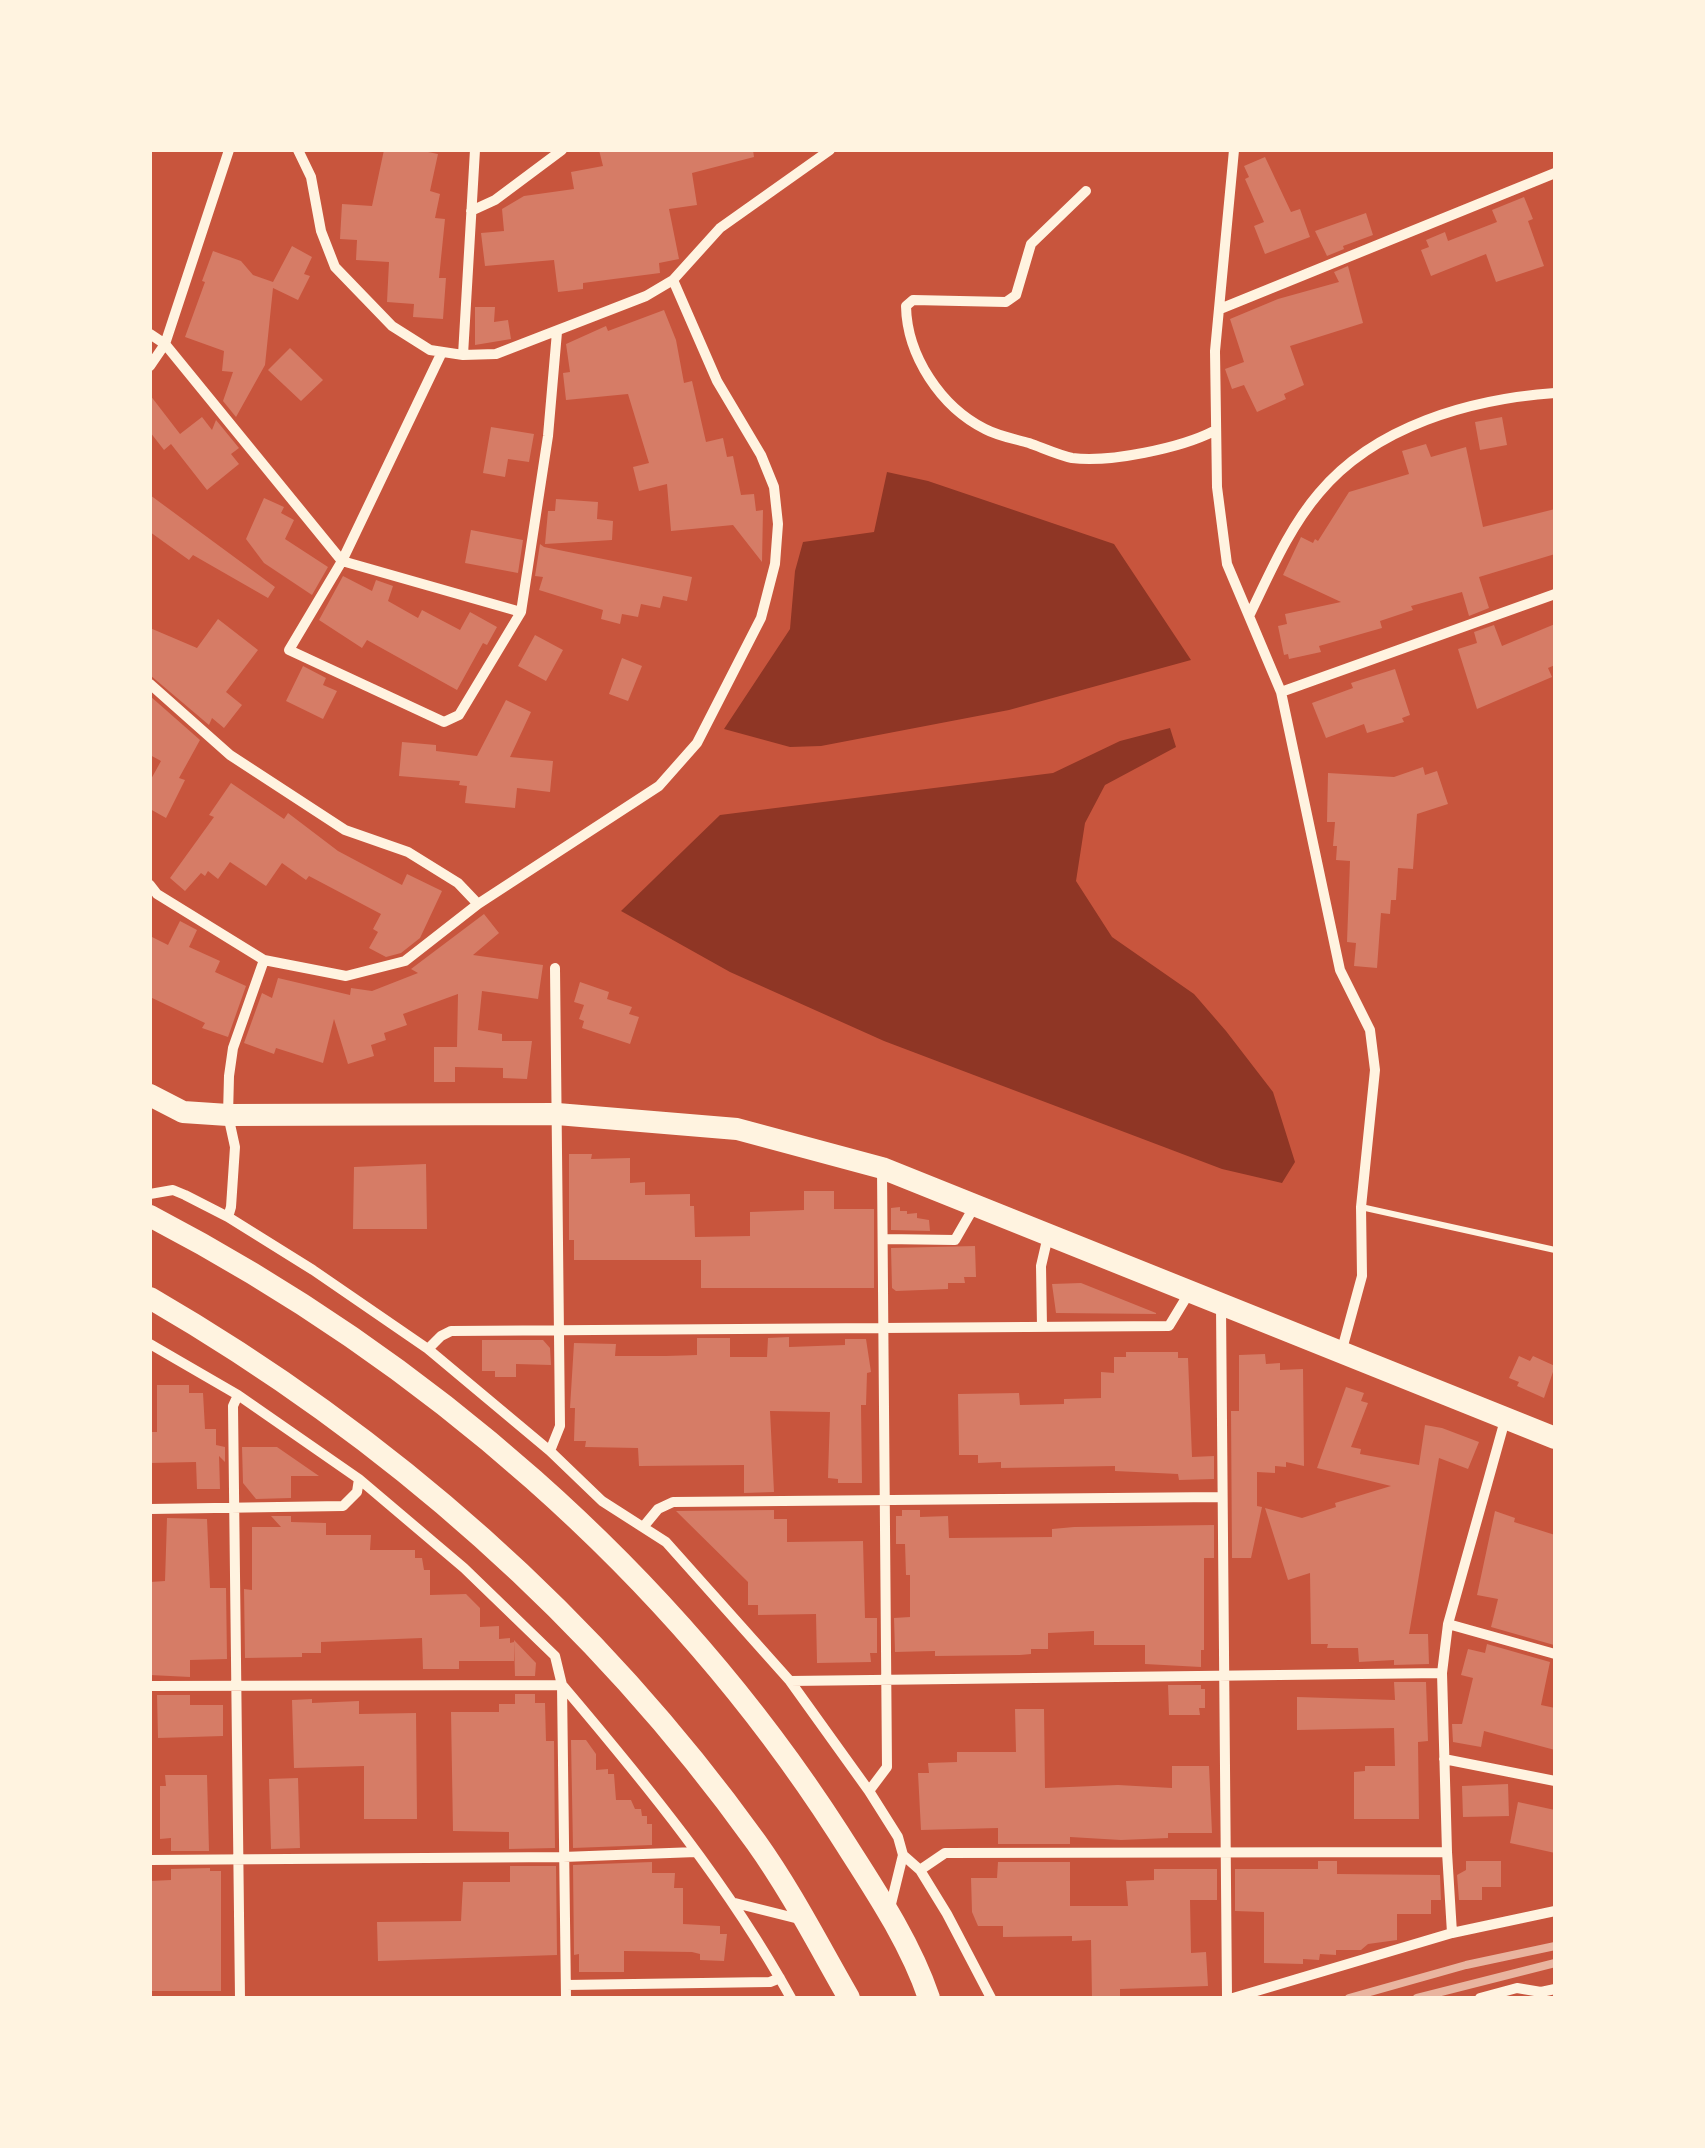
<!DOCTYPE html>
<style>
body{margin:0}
#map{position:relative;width:1705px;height:2148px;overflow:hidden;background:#c8553d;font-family:Spectral,serif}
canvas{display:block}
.frame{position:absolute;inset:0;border:152px solid #fff3e0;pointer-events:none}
</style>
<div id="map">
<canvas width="1705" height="2148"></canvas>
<div class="frame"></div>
</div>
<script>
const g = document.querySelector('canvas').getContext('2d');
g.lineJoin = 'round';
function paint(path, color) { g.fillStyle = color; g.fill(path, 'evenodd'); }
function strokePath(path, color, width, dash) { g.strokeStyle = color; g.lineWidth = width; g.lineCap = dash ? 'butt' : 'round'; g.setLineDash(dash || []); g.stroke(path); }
paint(new Path2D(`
 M887,472L928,481L1114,544L1191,660L1009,710L821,746L790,747L724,729L790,629L795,571L803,542L874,532Z
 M1170,728L1176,747L1105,785L1085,823L1076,881L1112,937L1194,994L1226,1031L1273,1092L1295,1162L1282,1183L1222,1169L884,1041L730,972L621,911L720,815L1053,773L1120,741Z`), '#8f3625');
paint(new Path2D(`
 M384,150H418L438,154L430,191L440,194L435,218L445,219L439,278H446L443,319L413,317L414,304L387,302L389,262L356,260L357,240L340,239L342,204L372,206Z
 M599,150H753L754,157L692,173L697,205L669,209L679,259L659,263L660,273L583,283V289L558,292L554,260L485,266L481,233L504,231L502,209L524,196L574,189L571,172L603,166Z
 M1265,157L1291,212L1300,209L1310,237L1265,254L1254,226L1264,222L1245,179L1249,177L1244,166Z
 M1524,197L1533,219L1528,221L1544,266L1496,282L1486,254L1431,276L1421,250L1429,247L1426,240L1445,232L1448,241L1497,222L1492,210Z
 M1366,213L1373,235L1343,246L1344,249L1327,256L1315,231Z
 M292,246L312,257L304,274L310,276L298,300L273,288L265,365L236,417L223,401L233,372L222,371L224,351L185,337L205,282L202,281L213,251L241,261L253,275L273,282Z
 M1348,266L1363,323L1290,346L1304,385L1284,394L1286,399L1257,412L1244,385L1232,389L1225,369L1244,362L1230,319L1278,299L1339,282L1334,272Z
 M475,307H495L494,322L508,320L511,339L475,345Z
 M664,310L676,340L684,383L692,381L706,442L723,438L727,457L733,456L741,495L754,494L756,511L763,510L762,562L733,525L671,531L667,484L639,491L633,467L649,463L628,394L566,400L563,373L570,372L566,344L606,326L608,331Z
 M290,348L323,380L301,401L268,370Z
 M150,395L180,434L202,417L212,430L216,420L239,448L231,454L239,464L207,490L171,444L164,450L150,432Z
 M1502,417L1507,445L1480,450L1475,422Z
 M491,427L534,434L529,462L508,459L505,477L483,473Z
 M1426,444L1431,457L1466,447L1483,527L1555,509V554L1479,577L1489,608L1469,616L1462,592L1411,606L1413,610L1380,621L1382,628L1319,646L1321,652L1289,659L1288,654L1284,655L1278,626L1287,624L1285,614L1341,602L1283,575L1301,537L1313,543L1315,539L1318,541L1349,492L1409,474L1402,451Z
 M150,495L275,587L268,598L193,555L189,560L150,532Z
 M264,498L284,507L281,513L294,520L285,539L328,567L312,595L264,563L246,539Z
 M556,499L598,502L597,519L613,521L612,540L545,544L548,511H555Z
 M471,530L523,540L518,573L465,563Z
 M540,544L544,547L692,577L687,601L663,596L660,608L641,604L638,617L622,614L620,624L601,619L603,610L539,590L543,577L535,576Z
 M343,576L372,591L376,580L393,586L388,601L418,618L422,610L460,630L470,612L497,627L487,645L483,643L457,690L367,640L362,648L319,620Z
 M218,619L258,650L226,692L242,705L224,728L212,718L209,725L150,675V628L197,648Z
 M1555,624V665L1548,668L1552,677L1477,709L1458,649L1477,643L1474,632L1494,625L1502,646Z
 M535,635L563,650L546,681L518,666Z
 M622,658L642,666L628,701L609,694Z
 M303,666L326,678L323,685L337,691L323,719L286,701Z
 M1395,669L1410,715L1402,718L1404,722L1367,733L1364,724L1326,738L1312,703L1353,688L1351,683Z
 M150,696L200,740L179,778L185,780L166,818L150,809V781L161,761L150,755Z
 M506,700L531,712L510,757L553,761L550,792L517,788L515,808L465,803L467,786L459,785L460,781L399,776L402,742L436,745V751L477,756Z
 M1423,767L1425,775L1437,771L1448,804L1417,814L1413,869L1398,868L1396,900H1391L1390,914L1381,913L1377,968L1354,966L1356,943L1347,942L1350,861L1336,860L1337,846H1333L1335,822H1327L1328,773L1394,777Z
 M231,783L284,819L288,813L338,851L402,885L407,874L442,891L420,938L401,953L386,957L369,948L378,932L373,929L381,914L309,876L306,880L282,863L266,886L230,862L218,879L208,871L205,876L201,873L185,891L170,878L214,817L209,815Z
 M484,914L499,933L473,955L543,965L538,999L482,991L478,1030L502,1034V1041H532L527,1079L503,1078V1068L455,1067V1082H434V1047H457L458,994L403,1014L407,1025L384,1033L386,1040L371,1045L374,1056L348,1064L334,1019L323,1063L276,1048L274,1054L244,1043L262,993L272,998L278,978L350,995L351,988L372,991L418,973L411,969Z
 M180,921L197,930L189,947L220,961L215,972L246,986L228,1037L202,1028L205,1023L150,997V936L168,945Z
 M580,982L609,992L607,999L632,1007L629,1014L639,1017L630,1044L582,1028L584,1021L579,1019L584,1005L574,1002Z
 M569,1154H592L591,1159L630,1158V1183L645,1182V1195L690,1194V1206H694L695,1237L750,1236V1212L804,1210V1191H834V1209H874V1288H701V1260H574V1240H569Z
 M426,1164L427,1229H353L354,1167Z
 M900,1207V1211H907V1214L917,1213V1218L929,1220L930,1231L891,1230V1208Z
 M975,1246L976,1277H964L965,1283H948V1289L896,1291L892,1288L891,1248Z
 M1081,1283L1156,1313V1314L1056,1313L1052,1284Z
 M789,1337V1347L845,1345V1339H866L871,1372L867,1373L866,1405H861L862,1483H838V1479L828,1478L830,1412L770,1411L774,1492L744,1493V1465L639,1466L638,1448L585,1447L586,1441H574L575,1408H570L574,1343L616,1344L615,1356H666L697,1355V1338H730V1357H767L768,1338Z
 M482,1340H543L550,1348L551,1365L516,1364V1377H495V1371H482Z
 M1126,1352H1178V1358H1188L1192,1457L1214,1456V1479L1179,1480L1178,1474L1115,1471V1466L1001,1468V1462L978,1463V1455H959L958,1394L1019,1393L1020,1405L1064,1404V1399L1101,1398V1372L1114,1373V1357H1126Z
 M1265,1354L1266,1364L1280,1363V1370L1303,1369L1304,1466L1286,1462V1467L1275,1466V1473L1257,1472V1506L1262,1507L1251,1558H1232L1231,1411H1239V1355Z
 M1519,1356L1530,1361L1533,1356L1555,1366L1544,1398L1517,1386L1519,1382L1509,1378Z
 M157,1385H189V1393H203L205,1429H216V1445L225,1447V1462L219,1456L220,1489H197L196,1462L150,1463V1432H157Z
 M1346,1387L1364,1393L1361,1401L1368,1403L1351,1447L1361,1449L1360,1454L1419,1465L1425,1425L1442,1428L1479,1442L1468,1469L1439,1458L1409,1634H1428L1429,1664L1394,1665V1660L1359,1662L1358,1648H1327L1328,1644H1311L1310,1573L1288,1580L1265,1508L1302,1518L1336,1507L1335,1503L1391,1486L1317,1468Z
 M242,1447H277L319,1476H291V1498L256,1499L243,1483Z
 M774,1510V1519H787V1542L863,1541L865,1618H877V1653H870L871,1662L817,1663L816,1614L758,1615V1605H748V1582L676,1511Z
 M902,1510H920V1517L948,1516L949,1538L1052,1537V1529L1074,1527L1214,1525V1558H1204V1650H1201V1667L1145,1664V1645H1094V1631L1048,1633V1649H1031V1654L1020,1655L935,1656V1651L895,1652L894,1618L910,1617V1575H906L905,1544H896V1516H902Z
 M1495,1511L1515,1518L1514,1522L1555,1535L1554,1645L1491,1627L1498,1599L1477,1595Z
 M271,1516H291V1522L326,1523V1535H371L370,1550H415V1558H422L424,1570H430V1595L466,1594L480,1608V1627L499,1626V1639L510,1638V1643L514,1642V1661H459V1669H423L422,1638L321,1642V1653H302V1657L245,1658L244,1589L252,1590V1527H281Z
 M167,1518L207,1519L210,1588H226L227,1659L190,1660V1677L150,1675V1582L165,1581Z
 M514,1640L536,1663L535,1676H515Z
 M1487,1644L1550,1662L1541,1705L1555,1708V1750L1484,1731L1481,1747L1453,1742L1452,1724H1462L1473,1678L1461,1675L1468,1649L1485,1653Z
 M1394,1682H1426L1428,1741L1418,1742L1419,1819H1354V1772L1365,1771V1766H1395L1394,1728L1297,1730V1697L1395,1700Z
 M1168,1685H1201V1689H1205V1708H1199L1200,1715H1169Z
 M515,1694H535V1703H545L546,1741H554L555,1848L509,1849V1832L453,1831L451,1712H499V1704H515Z
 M157,1695H190V1705H223V1736L158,1738Z
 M312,1699V1703L359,1701V1714L416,1713L417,1819H364V1766L294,1768L292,1700Z
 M1015,1709H1044L1045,1788L1118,1785L1172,1788V1766H1209L1212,1833H1168V1838L1121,1840L1070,1837V1844H998V1828L921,1830L918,1773H929L928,1763L957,1762V1752H1016Z
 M571,1740H586L596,1754V1770L608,1769V1774H614L616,1800H631L635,1809H641L642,1816H647V1824H652V1845L573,1848Z
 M165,1775H207L209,1851H171V1838L160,1839V1786H166Z
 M298,1778L300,1848L271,1849L269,1779Z
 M1508,1784L1509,1816L1463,1817L1462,1786Z
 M1518,1802L1555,1810V1853L1510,1843Z
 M1318,1861H1337V1874L1440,1875L1441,1900H1431V1914H1397V1940L1368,1944L1361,1950H1336V1955L1320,1954L1319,1960L1303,1959V1964L1264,1963V1912L1235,1911V1869H1318Z
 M1466,1861H1501V1887H1482V1900H1459L1457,1875L1466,1870Z
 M652,1862V1873H675L674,1888H683V1924L720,1926V1934H727L724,1961L700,1960V1954L692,1952L624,1951V1972H579V1954L574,1955L573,1865Z
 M998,1862H1070V1906H1128L1126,1881L1154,1880V1869H1217V1900H1190L1191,1953L1206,1952L1208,1986L1120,1989V1998H1092L1091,1940L1072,1941V1936L1003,1937V1926H978L972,1912L971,1878H997Z
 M510,1866H556L557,1955L378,1961L377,1922L461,1921L463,1882H510Z
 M210,1868V1871H221V1991H150V1881L171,1880V1869Z`), '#d67c66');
strokePath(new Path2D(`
 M1361,1207L1555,1250`), '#fff3e0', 6);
strokePath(new Path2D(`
 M298,150L311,177L321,231L335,267L392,326L430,350L463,355L496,354L646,296L673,280L720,228L830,150
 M1234,150L1215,351L1217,487L1227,564L1281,692L1340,970L1370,1030L1375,1070L1361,1207L1362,1276L1341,1353
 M1086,191L1031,244L1016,295L1006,302L913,300L906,306C907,356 941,407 985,429C998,436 1015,439 1029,443C1043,448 1058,455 1072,458C1109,463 1181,448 1214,431
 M471,211L495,200L562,150
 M1220,309L1555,173
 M150,334L165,344L342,561L521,612L459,715L444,722L289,650L342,561L442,352
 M463,355L475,150
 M150,366L165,344L229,150
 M521,612L548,436L557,332
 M1250,614C1270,573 1289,528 1319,493C1375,426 1470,399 1555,393
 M150,684L230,755L345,830L408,852L458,883L478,904
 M1281,692L1555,594
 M150,885L157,894L264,960L346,976L405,961L478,904L659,786L697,743L761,618L775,564L778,524L774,487L761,455L717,381L673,280
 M150,1194L173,1190L185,1195L228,1217L313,1270L428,1349L550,1451L602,1501L666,1542L790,1681L869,1791L898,1837L903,1855L920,1870L947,1914L991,1998
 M228,1217L231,1207L235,1147L228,1115L229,1076L233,1048L264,960
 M884,1239L955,1240L974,1207
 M1221,1307L1227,1998
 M1042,1327L1041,1266L1048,1236
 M150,1344L238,1395L359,1479L464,1568L555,1656L562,1685L566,1998
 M428,1349L441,1336L451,1331L1169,1326L1189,1293
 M238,1395L233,1406L240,1998
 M550,1451L560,1426L555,968
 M150,1509L343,1506L357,1492L359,1479
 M644,1526L658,1509L673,1502L1221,1497
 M1448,1624L1555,1654
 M790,1681L1442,1673
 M150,1686L562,1685
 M563,1686C647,1785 728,1884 791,1998
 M1444,1759L1555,1781
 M869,1791L887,1767L882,1169
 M1447,1852L1452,1933
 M150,1860L563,1857L696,1852
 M920,1870L945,1853L1447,1852L1442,1673L1448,1624L1505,1420
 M735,1903L799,1919
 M890,1908L903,1855
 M566,1985L770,1982L780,1978
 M1233,1998L1452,1933L1555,1911
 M1480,1998L1517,1988L1541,1992L1555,1989`), '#fff3e0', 10);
strokePath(new Path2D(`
 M150,1095L183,1112L228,1115L557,1114L737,1129L882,1168L1555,1438`), '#fff3e0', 22);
strokePath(new Path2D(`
 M150,1216C424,1359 670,1571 838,1832C871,1884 909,1939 929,1998
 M150,1298C388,1436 595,1618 756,1842C791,1891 819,1946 849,1998`), '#fff3e0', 22);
strokePath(new Path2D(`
 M1349,1998L1466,1965L1555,1946
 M1417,1998L1555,1963`), '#e9b49f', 8);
</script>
